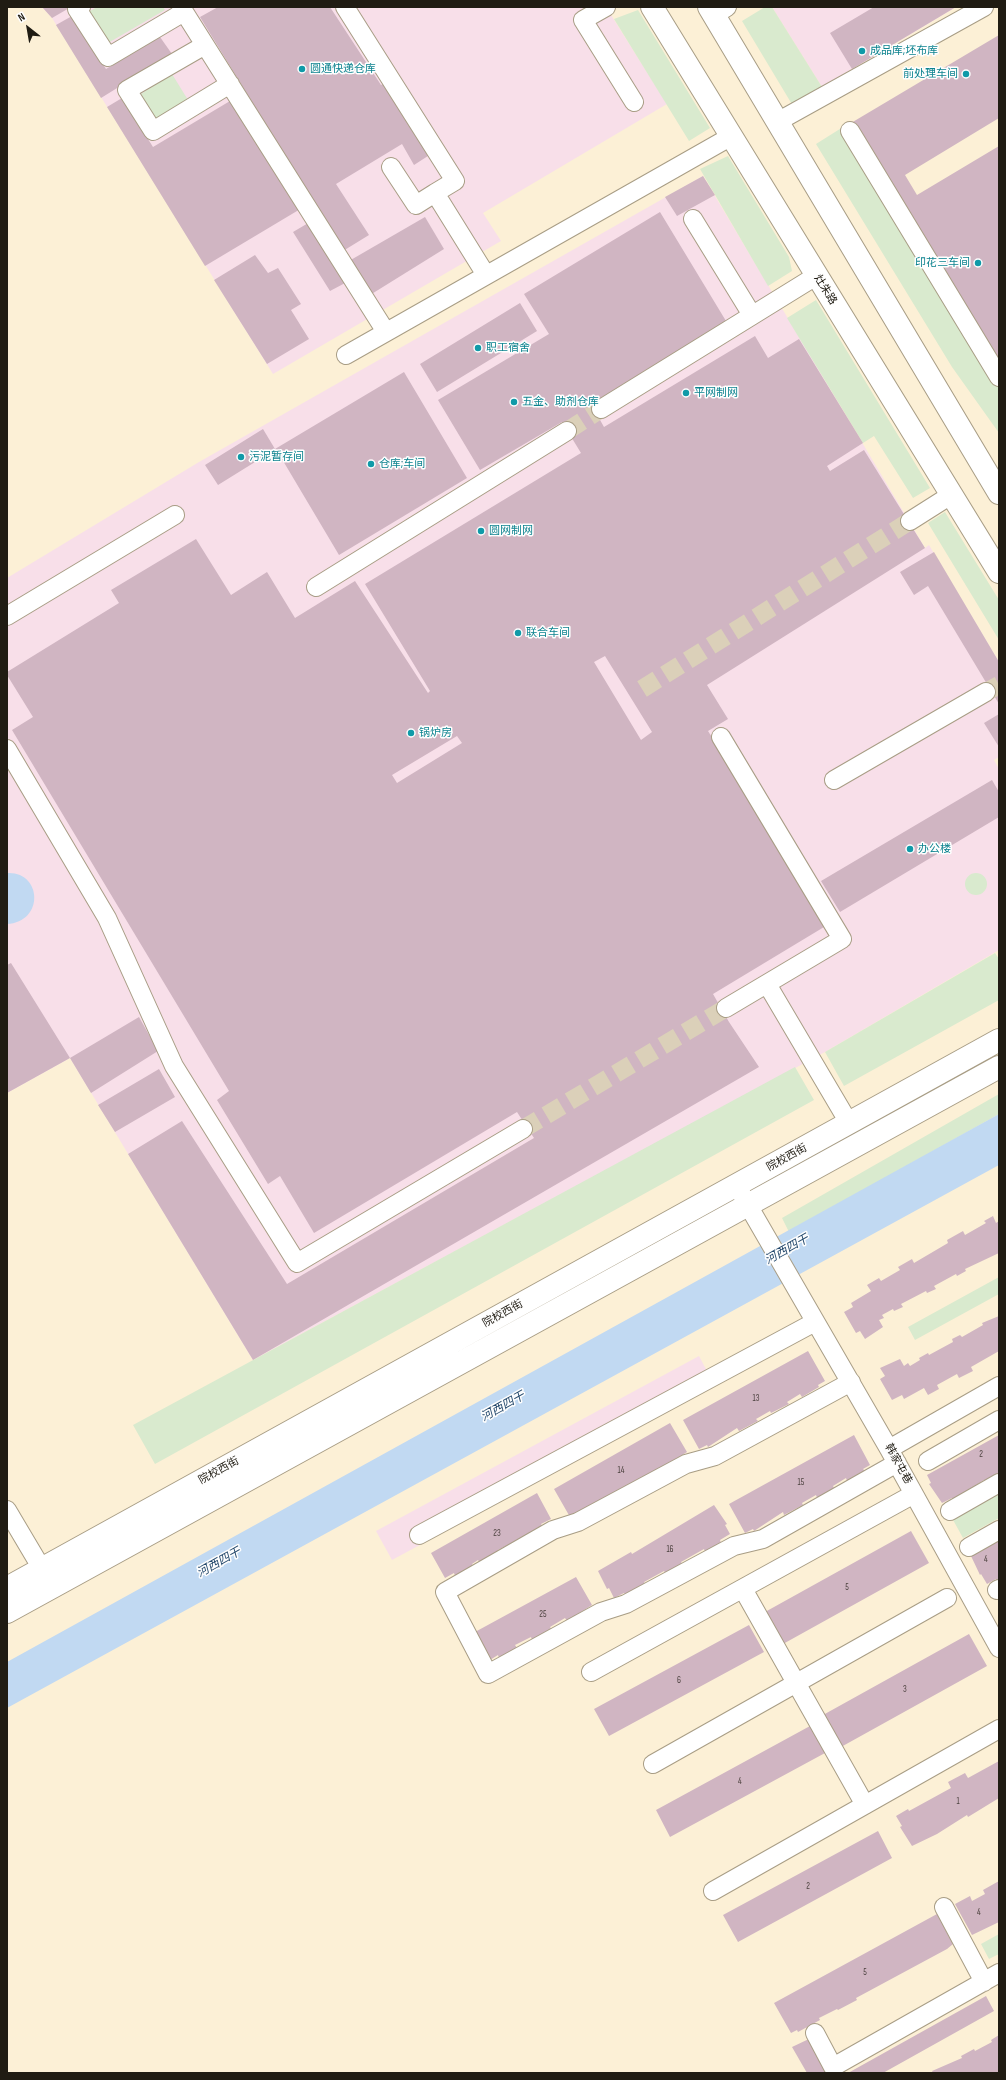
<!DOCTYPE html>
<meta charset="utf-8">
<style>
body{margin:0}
#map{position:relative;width:1006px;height:2080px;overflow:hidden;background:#fcf0d6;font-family:"Sofia Sans Condensed",sans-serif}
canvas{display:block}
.frame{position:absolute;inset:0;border:8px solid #201c13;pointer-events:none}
.north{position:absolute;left:8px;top:8px;width:40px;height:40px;-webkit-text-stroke:3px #fefefe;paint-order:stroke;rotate:329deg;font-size:11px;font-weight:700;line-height:16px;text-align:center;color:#201c13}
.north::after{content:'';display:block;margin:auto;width:14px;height:18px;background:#201c13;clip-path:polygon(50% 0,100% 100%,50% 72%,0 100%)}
</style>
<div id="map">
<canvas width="1006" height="2080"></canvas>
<div class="frame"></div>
<div class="north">N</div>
</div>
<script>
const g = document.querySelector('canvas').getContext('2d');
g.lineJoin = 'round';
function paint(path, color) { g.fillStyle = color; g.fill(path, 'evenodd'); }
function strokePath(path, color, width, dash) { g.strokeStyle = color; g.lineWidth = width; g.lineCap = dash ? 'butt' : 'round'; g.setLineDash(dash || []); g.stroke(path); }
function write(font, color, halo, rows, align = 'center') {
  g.font = font + ' "Sofia Sans Condensed","Noto Sans SC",sans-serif'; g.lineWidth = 3; g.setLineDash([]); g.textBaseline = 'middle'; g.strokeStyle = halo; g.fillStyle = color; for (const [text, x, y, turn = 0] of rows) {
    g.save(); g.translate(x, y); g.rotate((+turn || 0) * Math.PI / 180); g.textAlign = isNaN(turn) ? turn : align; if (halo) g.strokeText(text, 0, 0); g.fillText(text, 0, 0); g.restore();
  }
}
paint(new Path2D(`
 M42,7H606L667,104L483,213L501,241L273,374L52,18Z
 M772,7H956L822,87Z
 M703,176L925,548L929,545L999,662V757L994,760L999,769V950L825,1052L253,1360L70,1058L7,1093V578L199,462Z
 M699,1356L715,1386L392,1560L376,1531Z`), '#f8dfe9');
paint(new Path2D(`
 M97,7H163L165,10L108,43L88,12Z
 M765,7H772L822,87L793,106L742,21Z
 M638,10L710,128L689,141L614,19Z
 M172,74L188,100L156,120L141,94Z
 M843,127L999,388V433L952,367L816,144Z
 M728,156L789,257L792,271L768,286L700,169Z
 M816,300L930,488L913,498L874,436L863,443L787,318Z
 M945,512L999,600V640L928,523Z
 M965 884a11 11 0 1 1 22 0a11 11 0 1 1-22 0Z
 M995,953L999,959V1000L844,1086L825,1052Z
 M795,1067L814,1100L155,1464L133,1425Z
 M999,1094V1114L789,1232L782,1218Z
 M999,1277V1294L915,1340L908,1327Z
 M999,1491V1518L963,1538L952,1518Z
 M999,1934V1954L989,1959L981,1944Z`), '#d9eace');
paint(new Path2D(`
 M7,873C42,871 45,922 7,924Z
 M999,1114V1165L7,1708V1662Z`), '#c1d9f2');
paint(new Path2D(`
 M42,7H71L52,18Z
 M218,7H330L381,85L386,82L431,154L414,165L402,144L336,184L369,235L343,251L200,17Z
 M874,7H956L852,69L830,33Z
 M72,16L106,69L160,37L172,54L101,98L56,25Z
 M999,35V118L905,175L917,195L999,146V365L851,123Z
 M122,98L153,147L230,101L302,208L205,266L107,107Z
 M703,176L715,195L677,216L665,197Z
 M660,212L726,321L591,404L604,427L755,336L768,358L799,339L863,443L827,466L830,471L864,450L925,548L707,685L728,719L708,731L829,924L713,994L729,1022L759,1067L253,1360L128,1154L182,1121L287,1284L534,1138L517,1112L314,1233L280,1176L268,1184L217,1100L229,1091L12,730L33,717L7,675V672L119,603L111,590L196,539L231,595L267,572L295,618L355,581L428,693L430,691L365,584L581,453L562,422L480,470L438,400L549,334L524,294ZM605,656L652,732L641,740L594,662ZM457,736L462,743L397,783L392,775Z
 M425,217L444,249L370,295L349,261Z
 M310,222L347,282L330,291L293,232Z
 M255,255L268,273L278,268L301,304L291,310L309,339L267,364L214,280Z
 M520,303L537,331L437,392L420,364Z
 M404,372L467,478L339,555L276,449L218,485L205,465L263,429L275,449Z
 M934,552L999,662V704L928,586L914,595L900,572Z
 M999,714V747L984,723Z
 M992,780L999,792V817L840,912L821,881Z
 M11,963L70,1058L7,1093V965Z
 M139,1017L158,1051L91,1093L70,1058Z
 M159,1069L175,1097L115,1132L98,1105Z
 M993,1216L996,1223L999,1221V1253L965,1269L966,1271L957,1276L956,1274L934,1286L936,1289L927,1293L926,1291L901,1304L903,1307L894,1311L893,1309L882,1315L884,1318L879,1320L883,1327L865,1339L860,1331L856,1333L844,1312L853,1307L851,1303L871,1291L867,1285L879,1278L881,1281L900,1270L898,1267L912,1259L914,1263L948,1243L947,1240L963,1231L965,1235L986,1223L984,1221Z
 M999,1316V1351L971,1367L973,1371L959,1378L957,1374L937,1385L939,1389L928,1395L924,1388L904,1399L902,1395L892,1400L880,1379L885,1376L880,1368L900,1359L904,1366L908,1363L910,1366L920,1360L919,1358L928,1353L929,1355L953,1342L952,1339L960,1335L962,1337L983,1325L982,1323Z
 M808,1351L825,1381L818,1385L819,1387L802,1397L800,1394L787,1402L789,1404L771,1413L770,1411L756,1419L758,1421L739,1431L737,1428L708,1447L707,1445L699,1449L683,1420Z
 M670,1423L687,1452L676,1459L678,1462L570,1517L554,1489Z
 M854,1435L870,1465L863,1469L865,1471L847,1481L846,1478L833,1486L834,1488L817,1498L816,1495L802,1503L803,1505L784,1515L783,1512L754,1531L753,1529L745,1533L729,1504Z
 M999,1435V1474L985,1482L984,1480L953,1500L952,1498L942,1503L929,1484L931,1483L927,1475Z
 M537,1493L551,1519L541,1524L543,1527L498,1550L499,1552L480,1563L478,1560L472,1564L473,1566L455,1576L454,1573L445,1578L431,1553Z
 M714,1505L727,1524L725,1525L730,1534L720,1540L721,1543L705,1552L704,1549L681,1562L683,1565L666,1574L664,1571L644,1582L646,1585L626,1596L624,1593L614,1598L609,1588L607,1589L598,1571L631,1552L632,1554Z
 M911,1531L929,1563L783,1644L765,1612Z
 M999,1540V1580L997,1581L996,1579L987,1584L981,1574L980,1575L971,1556Z
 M576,1577L592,1605L567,1621L565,1618L550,1627L552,1630L532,1640L531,1637L515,1645L517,1648L499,1658L498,1655L490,1660L475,1632Z
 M749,1625L764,1652L609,1736L594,1709Z
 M969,1634L987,1666L841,1747L823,1715Z
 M810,1726L825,1753L670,1837L656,1810Z
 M999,1761V1798L968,1817L967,1815L937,1834L912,1846L900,1827L902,1826L896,1816L908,1809L909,1811L951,1788L948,1782L965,1773L968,1778Z
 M878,1831L892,1858L738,1942L723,1915Z
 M999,1881V1922L972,1935L955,1904L970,1896L972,1901L985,1894L983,1890Z
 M937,1914L953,1944L947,1949L856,1998L857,2000L838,2010L837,2009L819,2018L820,2020L798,2032L797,2030L791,2033L774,2003Z
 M986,1996L994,2011L883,2073H848Z
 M999,2035V2073H933L932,2071L962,2058L961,2056L974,2049L975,2051L992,2042L991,2040Z
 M811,2038L830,2073H807L792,2047Z`), '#d0b5c2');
strokePath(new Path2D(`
 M567,431L601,409
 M642,689L910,521
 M986,692L999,685
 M523,1129L726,1008`), '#dbd0b9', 18, [18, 9]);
const minor = new Path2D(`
 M81,7L77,9L108,57L184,12
 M181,7L386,332
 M345,7L455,181L435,193
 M606,7L583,20L634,102
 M714,15L727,7
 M205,45L127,90L153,131L230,84
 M777,122L984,7
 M850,131L999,377
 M391,167L416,205L435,193L486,275
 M693,219L752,315
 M346,355L730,137
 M601,409L816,276
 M910,521L951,495
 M316,587L567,431
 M7,616L175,515
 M721,737L842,939L726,1008
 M7,749L107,918L174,1066L297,1263L523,1129
 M834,780L986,692
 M767,984L849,1123
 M741,1193L889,1449L999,1648
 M851,1382L715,1456L686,1464L578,1522L553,1530L445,1592L488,1674L601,1612L626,1604L734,1546L763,1539L897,1463
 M889,1449L999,1386
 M928,1461L999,1420
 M7,1510L42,1569
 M950,1511L999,1483
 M419,1535L815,1322
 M969,1547L999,1530
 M743,1589L865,1805
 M997,1590L999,1589
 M591,1672L914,1494
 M653,1764L947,1598
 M713,1891L999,1729
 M944,1907L984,1982
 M815,2033L833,2067L999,1973`);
const major = new Path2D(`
 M652,7L999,572
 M709,7L999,493
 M7,1588L999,1040
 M7,1612L999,1067`);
strokePath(minor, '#a89d85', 20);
strokePath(major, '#a89d85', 24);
strokePath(minor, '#fff', 18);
strokePath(major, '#fff', 22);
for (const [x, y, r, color] of [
 [862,51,4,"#0f9aa8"],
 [302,69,4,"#0f9aa8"],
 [966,74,4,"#0f9aa8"],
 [978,263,4,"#0f9aa8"],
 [478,348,4,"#0f9aa8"],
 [686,393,4,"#0f9aa8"],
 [514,402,4,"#0f9aa8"],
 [241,457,4,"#0f9aa8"],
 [371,464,4,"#0f9aa8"],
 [481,531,4,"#0f9aa8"],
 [518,633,4,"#0f9aa8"],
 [411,733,4,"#0f9aa8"],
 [910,849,4,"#0f9aa8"]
]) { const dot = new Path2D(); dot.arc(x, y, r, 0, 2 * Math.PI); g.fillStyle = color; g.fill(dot); strokePath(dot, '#fefefe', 1.5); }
write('9px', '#4c423f', null, [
 ["13",756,1399],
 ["2",981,1455],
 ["14",621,1471],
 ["15",801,1483],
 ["23",497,1534],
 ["16",670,1550],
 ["4",986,1560],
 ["5",847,1588],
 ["25",543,1615],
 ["6",679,1681],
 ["3",905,1690],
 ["4",740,1782],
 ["1",958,1802],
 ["2",808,1887],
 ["4",979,1913],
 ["5",865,1973]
]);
write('11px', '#0d838f', '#fefefe', [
 ["成品库;坯布库",870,51],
 ["圆通快递仓库",310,69],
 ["前处理车间",958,74,"right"],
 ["印花三车间",970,263,"right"],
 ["职工宿舍",486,348],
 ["平网制网",694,393],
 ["五金、助剂仓库",522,402],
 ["污泥暂存间",249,457],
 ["仓库;车间",379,464],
 ["圆网制网",489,531],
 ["联合车间",526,633],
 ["锅炉房",419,733],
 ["办公楼",918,849]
], 'left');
write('11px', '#201c13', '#fefefe', [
 ["灶朱路",825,290,58],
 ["院校西街",787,1158,-29],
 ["院校西街",503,1314,-29],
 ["韩家屯巷",898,1464,61],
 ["院校西街",219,1471,-29]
]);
write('italic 12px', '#264a6d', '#fefefe', [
 ["河西四干",787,1250,-29],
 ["河西四干",503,1407,-29],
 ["河西四干",219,1563,-29]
]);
</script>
